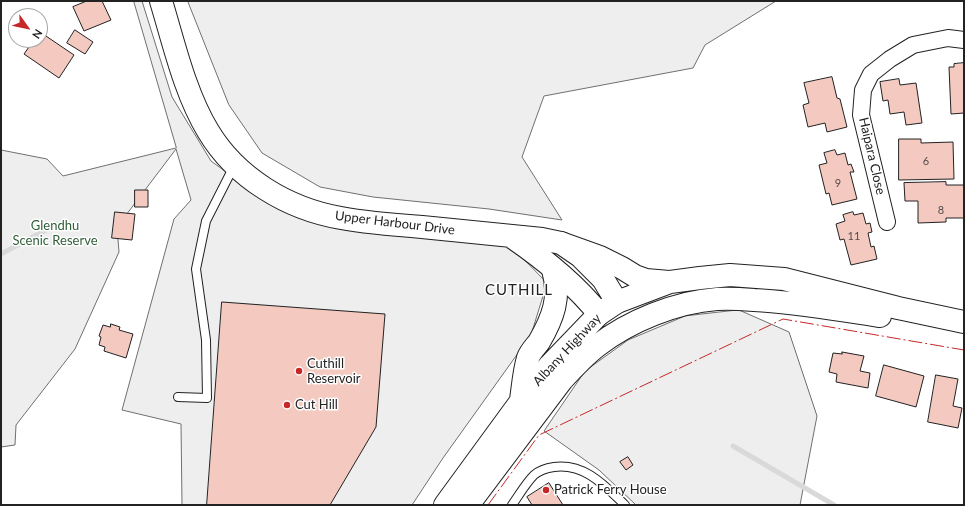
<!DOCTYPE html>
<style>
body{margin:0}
#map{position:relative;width:965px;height:506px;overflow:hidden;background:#fff;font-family:Lato,sans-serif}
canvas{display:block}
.frame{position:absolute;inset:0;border:2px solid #222;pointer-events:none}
.north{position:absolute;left:8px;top:8px;width:40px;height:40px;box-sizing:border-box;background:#fff;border:1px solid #a7a7a7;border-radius:50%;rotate:123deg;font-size:11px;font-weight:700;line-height:16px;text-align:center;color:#222}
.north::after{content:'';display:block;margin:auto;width:14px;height:18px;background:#c62828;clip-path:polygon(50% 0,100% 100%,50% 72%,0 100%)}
</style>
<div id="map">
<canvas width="965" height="506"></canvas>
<div class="frame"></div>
<div class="north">N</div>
</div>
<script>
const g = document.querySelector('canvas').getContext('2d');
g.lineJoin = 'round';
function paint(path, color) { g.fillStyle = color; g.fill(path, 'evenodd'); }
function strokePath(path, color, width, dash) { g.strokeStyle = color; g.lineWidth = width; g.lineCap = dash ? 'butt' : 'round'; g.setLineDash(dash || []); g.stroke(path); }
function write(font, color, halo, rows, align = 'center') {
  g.font = font + ' Lato,sans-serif'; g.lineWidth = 3; g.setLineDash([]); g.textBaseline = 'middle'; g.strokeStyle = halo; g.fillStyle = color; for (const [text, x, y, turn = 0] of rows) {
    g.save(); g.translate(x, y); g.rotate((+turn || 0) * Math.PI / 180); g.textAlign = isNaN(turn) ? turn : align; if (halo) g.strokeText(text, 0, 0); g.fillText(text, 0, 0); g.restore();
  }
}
const green = new Path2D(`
 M134,1H142L172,97L211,161L262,198L510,245L547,283L531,335L443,458L412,505H182L181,424L122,410L174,219L191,200L176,149L117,227L119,252L75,349L16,425L15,445L1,447V150L47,159L63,176L176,148Z
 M188,1H776L705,45L693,68L544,96L522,157L562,220L489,209L373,197L320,187L262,153L229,105Z
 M739,310L789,332L817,416L800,505H636L599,470L544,431L585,371L628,340L685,316Z`);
paint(green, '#eee');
strokePath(green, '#6f6f6f', 1);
strokePath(new Path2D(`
 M1,254L57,224
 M733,446L834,505`), '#d9d9d9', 5);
const building = new Path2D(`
 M87,1H102L111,20L84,31L73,7Z
 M75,30L93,42L85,54L67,43Z
 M40,32L74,55L59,78L24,54L34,40H40Z
 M964,63V113L951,114L949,67H954V64Z
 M832,77L837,98L840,99L847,127L827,132L825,123L808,127L803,105L809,103L804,83Z
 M899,79L900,85L916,83L922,123L906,125L904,112L890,114L888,100L883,101L880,82Z
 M899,139H921V143L953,142L954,179L899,180Z
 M835,150L837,155L845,153L848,165L851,164L854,172H850L857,199L832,205L829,193L826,194L819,165L827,163L824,153Z
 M946,182V185H964V218H946V222L918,223V201H905L904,183Z
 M135,190H148V207H135Z
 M115,212L135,214L132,240L112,238Z
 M853,212L854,215L863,213L866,224L870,223L872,232L868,233L871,247L874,246L877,259L851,265L844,239L840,240L836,224L845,221L843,215Z
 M222,302L385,314L376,427L330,505H207Z
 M111,324L120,327L119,330L133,334L126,358L104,351L105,347L99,345L101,337L99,336L103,325L110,327Z
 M842,352L864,356L860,371L870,373L868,388L836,382L837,374L829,372L833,353L842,354Z
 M884,365L924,376L916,407L876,396Z
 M936,375L958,379L953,406L962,408L958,428L928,422Z
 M628,457L633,465L626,470L620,462Z
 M549,483L563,505H532L527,497Z`);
paint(building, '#f3c9c0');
strokePath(building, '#222', 1);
const service = new Path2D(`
 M178,397L207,398L206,340L196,269L206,221L234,166
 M512,505C519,495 526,483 534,475C540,470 547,468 554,467C585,463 605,486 625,505`);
const minor = new Path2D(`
 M887,222L861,115L863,90L871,74L890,59L913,45L948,38L964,40`);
const secondary = new Path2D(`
 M161,1C174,44 185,93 208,131C236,178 288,209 341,218C368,223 395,225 422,227C462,231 502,235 542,239L561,243L580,256L603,279L617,302
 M512,237C541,257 577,286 599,314`);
const primary = new Path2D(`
 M561,243L600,257L622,268L635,276L646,280L669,282
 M521,400C523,386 524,371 528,358C530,352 535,347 539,342C553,318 561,297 553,270
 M445,505L521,401L550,365L599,314L617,302L670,282L700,278L730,275L784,279L898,308L964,322
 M468,505L562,380C573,368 584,356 597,346C629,321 676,302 717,299C729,298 742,299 754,300C796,302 838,310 880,316`);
strokePath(service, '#222', 10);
strokePath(minor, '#222', 18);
strokePath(secondary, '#222', 24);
strokePath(primary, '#222', 24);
strokePath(service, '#fff', 8);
strokePath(minor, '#fff', 16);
strokePath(secondary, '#fff', 22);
strokePath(primary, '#fff', 22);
strokePath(new Path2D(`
 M488,505L539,435L783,319L964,350`), '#c62828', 1, [14, 3, 2, 3]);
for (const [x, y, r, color] of [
 [299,371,4,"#c62828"],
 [287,405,4,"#c62828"],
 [546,490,4,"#c62828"]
]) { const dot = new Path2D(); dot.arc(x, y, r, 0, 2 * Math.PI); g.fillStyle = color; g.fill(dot); strokePath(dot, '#fff', 1.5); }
write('11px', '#564c4a', null, [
 ["6",926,161],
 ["9",838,183],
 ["8",941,210],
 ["11",854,236]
]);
write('13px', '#222', '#fff', [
 ["Haipara Close",872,156,77],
 ["Upper Harbour Drive",395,223,7],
 ["Albany Highway",567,350,-47]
]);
write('13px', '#2f5e38', '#fff', [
 ["Glendhu",55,226],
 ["Scenic Reserve",55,241]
]);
write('13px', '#222', '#fff', [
 ["Cuthill",307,364],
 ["Reservoir",307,379],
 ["Cut Hill",295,405],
 ["Patrick Ferry House",554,490]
], 'left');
g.letterSpacing = '1px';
write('15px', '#222', '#fff', [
 ["CUTHILL",519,290]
]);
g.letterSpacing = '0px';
</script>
